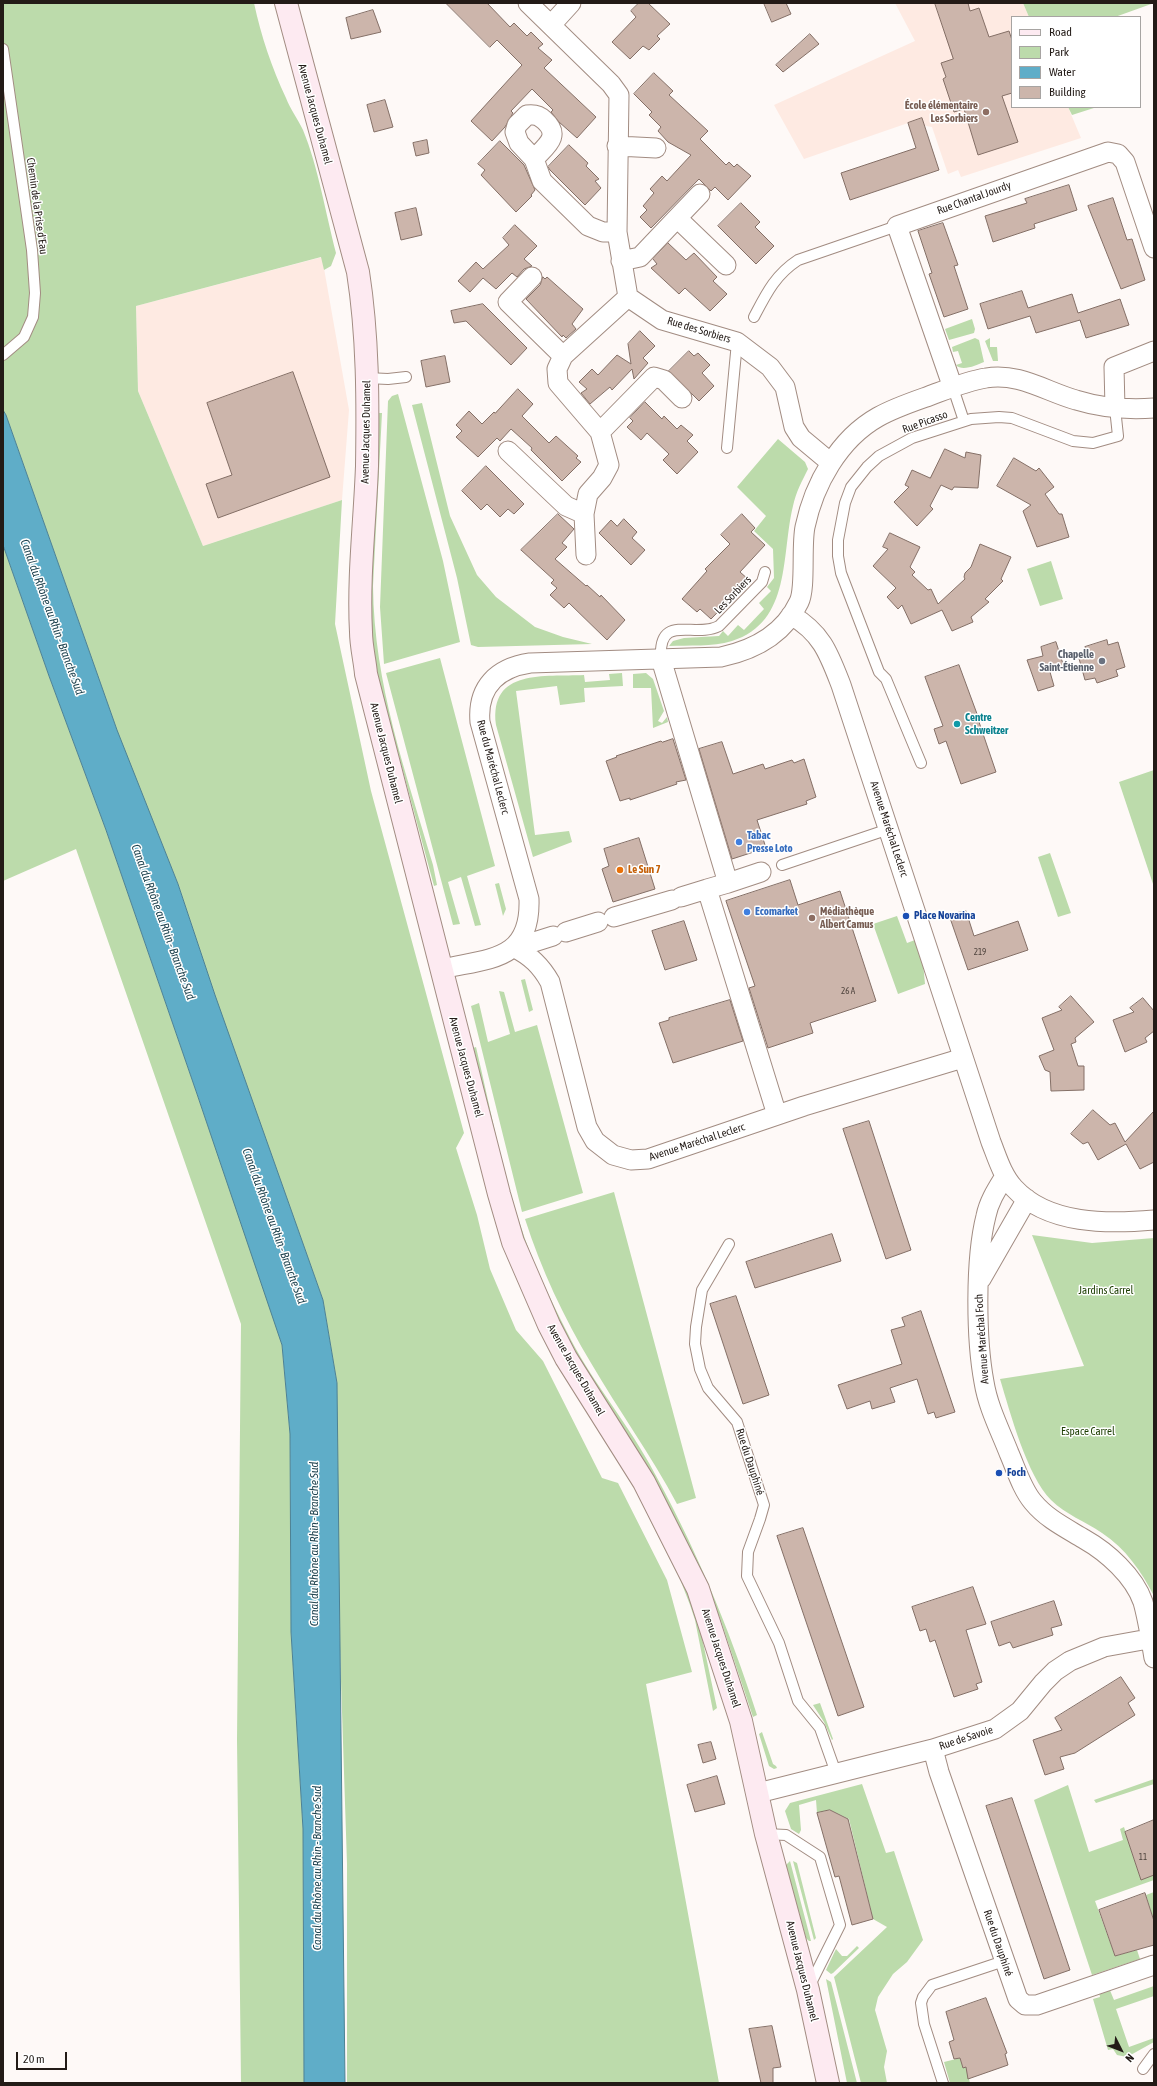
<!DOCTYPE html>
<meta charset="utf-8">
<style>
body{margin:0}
#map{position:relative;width:1157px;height:2086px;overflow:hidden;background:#fef9f7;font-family:"Asap Condensed",sans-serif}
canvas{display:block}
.frame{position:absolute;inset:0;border:4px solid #231b17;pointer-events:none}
.legend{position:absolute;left:1011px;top:16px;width:130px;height:92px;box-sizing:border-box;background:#fff;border:1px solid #a7a4a2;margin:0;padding:5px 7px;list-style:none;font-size:12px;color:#231b17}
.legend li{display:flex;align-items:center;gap:8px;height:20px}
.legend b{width:20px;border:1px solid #a7a4a2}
.north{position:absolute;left:1101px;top:2030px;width:40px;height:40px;-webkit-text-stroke:3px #fff;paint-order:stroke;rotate:132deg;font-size:11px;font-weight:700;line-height:16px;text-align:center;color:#231b17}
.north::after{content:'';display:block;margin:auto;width:14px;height:18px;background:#231b17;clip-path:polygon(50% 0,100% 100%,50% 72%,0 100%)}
.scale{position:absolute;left:16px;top:2052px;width:51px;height:18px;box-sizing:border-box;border:2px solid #231b17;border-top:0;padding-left:5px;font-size:12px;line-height:14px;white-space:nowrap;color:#231b17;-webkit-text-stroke:3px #fff;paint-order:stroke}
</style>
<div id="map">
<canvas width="1157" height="2086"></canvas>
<div class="frame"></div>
<ul class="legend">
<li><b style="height:5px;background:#fdeaf1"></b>Road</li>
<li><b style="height:11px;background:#bcdbab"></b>Park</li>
<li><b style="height:11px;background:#5fadc8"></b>Water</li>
<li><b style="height:11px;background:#ccb5ab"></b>Building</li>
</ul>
<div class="north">N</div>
<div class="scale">20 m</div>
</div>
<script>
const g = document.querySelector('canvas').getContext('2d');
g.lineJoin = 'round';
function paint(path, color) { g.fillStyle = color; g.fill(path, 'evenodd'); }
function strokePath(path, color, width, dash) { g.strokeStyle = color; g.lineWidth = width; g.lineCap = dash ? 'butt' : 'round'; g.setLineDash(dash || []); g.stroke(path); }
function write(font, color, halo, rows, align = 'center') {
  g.font = font + ' "Asap Condensed",sans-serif'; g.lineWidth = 3; g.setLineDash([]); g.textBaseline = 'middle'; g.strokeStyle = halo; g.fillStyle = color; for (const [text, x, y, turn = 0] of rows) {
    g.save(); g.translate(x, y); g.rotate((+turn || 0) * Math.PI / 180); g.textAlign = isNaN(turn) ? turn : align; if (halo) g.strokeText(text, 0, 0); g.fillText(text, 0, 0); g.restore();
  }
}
paint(new Path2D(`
 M895,3H1023L1029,17H1012V107H1068L1081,138L961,177L958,170L948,174L932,127L908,123L804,159L774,105L915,41Z
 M322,257L349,410L342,500L203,546L138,391L136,306Z`), '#feeae2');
paint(new Path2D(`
 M3,3H254C261,36 272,68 286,98C290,109 298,119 303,130C318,166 326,215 336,253L331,266L324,270L321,257L136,306L138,391L203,546L342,500L335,624L371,791L464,1133L456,1148L477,1215L490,1269L516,1330L543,1361L602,1478L618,1483L667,1580L692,1672L646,1684L719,2083H347V1864L338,1590L337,1383L323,1300L218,1005L178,884L120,739L6,415L3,410Z
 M1023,3H1154L1115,17H1029Z
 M1068,107H1097L1072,115Z
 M972,319L975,329L974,333L949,340L945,329Z
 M975,338L979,340L984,362C977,365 962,372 956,365L962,363L958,351L953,352L952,347Z
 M990,338V347H997L998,361H993L985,341Z
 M398,394L443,561L460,642L384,664L380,607L388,401L392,396Z
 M422,403L450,516L477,575L496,597L535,627L563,637L592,644L478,647L471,645L457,578L412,405Z
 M378,413H382L373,586C374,685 406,772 433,865L437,885L434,886L375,667L370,614Z
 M778,439L805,462L808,469C802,481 796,492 793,506C781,554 792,622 732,641C712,647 689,645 669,646L673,641L684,638L719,636L723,631L728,636L738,625L744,630L764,609L759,603L771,591L767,587L774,578L773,549L754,531L766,516L737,487Z
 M3,545L49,676L106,830L270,1306L282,1345L290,1434L291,1632L303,1829L304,2083H241L237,1740L241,1324L76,849L3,881Z
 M1051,561L1063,599L1040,606L1027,569Z
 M440,658L495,866L467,876L481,925L475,926L461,877L448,882L460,924L453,925L386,673Z
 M622,673L623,686L584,688L585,702L560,705L557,686L516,691L535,835L569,831L572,842L533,857L496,725C489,668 545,677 584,675L585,682L610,680L609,674Z
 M646,673L653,679L664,711L658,721L662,723L667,717L668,722L653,728L651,688H633V674Z
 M1154,770V883L1153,884L1119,782Z
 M1050,853L1071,913L1058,917L1038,857Z
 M499,883L506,909L503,916L495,884Z
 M897,916L907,943L915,940L923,963L925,984L898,994L873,924Z
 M525,979L533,1010L529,1012L521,980Z
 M499,991L504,992L515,1032L537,1025L583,1193L522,1212L471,1006L479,1003L488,1042L510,1034Z
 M476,1047C491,1111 503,1177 525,1239C536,1270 552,1302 567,1332C590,1379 624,1418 649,1463C694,1544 729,1627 757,1715L753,1717L720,1618L691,1552L645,1464L564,1334L517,1226L473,1048Z
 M614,1192L696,1498L677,1504C651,1455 619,1411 591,1363C564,1318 541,1269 525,1219Z
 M1032,1235L1092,1243L1154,1238V1596C1141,1571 1126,1549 1102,1533C1085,1521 1066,1515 1051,1500C1027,1476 1010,1412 1000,1379L1084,1366Z
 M654,1517L683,1578L698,1619L717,1708L713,1711L695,1620L690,1605L680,1579L650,1520Z
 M820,1703L833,1739L832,1740L824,1722L813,1705Z
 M762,1732L773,1764L776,1766L777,1768L774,1769L769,1766L759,1734Z
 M1154,1779V1784L1096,1803L1094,1800Z
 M862,1784L886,1853L894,1851L923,1940L907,1962L893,1974L878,1997L875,2010L887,2051L884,2067L887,2083H861L834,1977L887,1927L873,1919L849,1819L830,1810L817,1813L816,1800L799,1805L801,1830L799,1834L791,1829L785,1811L790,1803Z
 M1068,1785L1089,1852L1123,1840L1120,1829L1124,1827L1140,1877L1154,1875V1880L1095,1901L1115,1956L1137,1950L1140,1959L1092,1975L1034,1800Z
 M790,1861L811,1941H809L806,1938L786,1865Z
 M793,1861L797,1863L816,1938L814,1940Z
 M1154,1892V1921L1146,1895Z
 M857,1946L859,1948L833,1973L831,1974L826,1970L836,1949L842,1956H847Z
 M826,1979L831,1982L857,2083H847Z
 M1154,1986V1996L1116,2009L1129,2047L1154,2038V2042L1127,2057L1117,2055L1113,2049L1108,2050L1093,1999L1100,1997L1099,1992L1109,1988L1114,2000Z
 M960,2058L963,2067H966L970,2083H950L944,2062Z`), '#bcdbab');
const water = new Path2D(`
 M3,410L6,415L117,730L178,884L215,995L323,1300L337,1383L345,2083H304L303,1829L291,1632L290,1434L282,1345L197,1094L106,830L49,676L3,545Z`);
paint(water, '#5fadc8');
strokePath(water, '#4d8193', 1);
const building = new Path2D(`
 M446,3H487L510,27L514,23L527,36L531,32L543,44L538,48L552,60L544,68L596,117L577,138L559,122L551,112L553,110L532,89L511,111L513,113L505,127L492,141L471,121L522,65L497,40L490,47Z
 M639,3H648L670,24L657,36L660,39L649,50L643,46L630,59L612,42L636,17L631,11Z
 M764,3H786L791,14L772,22Z
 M935,3H968L970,11L979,8L989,37L1009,31L1012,40V93L1002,96L1018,142L978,155L964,109L954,112L943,79L946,77L941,63L953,59Z
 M373,10L381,32L351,39L346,18Z
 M810,34L819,44L783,72L776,65Z
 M654,73L673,91L669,95L708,131L700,139L726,165L729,162L734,167L737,164L751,176L728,200L715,187L711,191L699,179L651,228L640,217L647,210L643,206L654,193L650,189L662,176L667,181L691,155L668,142L658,131L661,127L649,115L652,112L634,94Z
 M385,100L393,127L374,132L367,105Z
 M922,118L939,170L850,200L841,173L916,148L908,123Z
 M427,140L429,153L416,156L413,143Z
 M500,141L524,165L535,190L531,195L532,196L516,212L481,175L485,170L478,164Z
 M569,145L588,163L586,166L599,179L595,181L601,188L585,205L550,170L548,167Z
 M1069,185L1077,210L1034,224L1035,228L993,242L985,216L1027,203L1025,199Z
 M1113,198L1127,240L1132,239L1145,280L1121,289L1088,206Z
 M741,203L760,222L755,227L774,246L756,264L718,226Z
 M416,208L422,235L401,240L395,213Z
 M943,223L958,265L954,266L968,309L944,317L929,274L932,273L918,231Z
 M515,225L537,246L524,259L532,266L524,269L517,277L512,273L496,289L483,278L470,292L458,281L476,262L483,269L509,245L503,238Z
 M668,243L686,260L694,253L717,277L713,281L727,294L710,311L685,288L679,294L651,268L657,264L653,259Z
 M543,277L545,279L547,277L583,309L572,324L576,329L566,338L563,335L562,337L526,299L540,285Z
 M1022,291L1028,308L1072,294L1078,313L1120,299L1129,325L1086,338L1080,320L1036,333L1030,316L988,329L980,304Z
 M483,304L527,348L511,365L466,321L454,323L451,311Z
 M640,331L655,346L643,358L648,363L634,379L632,369L612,390L610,387L590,404L581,393L587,389L579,382L592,369L598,375L617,355L631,364L628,344Z
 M689,351L694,356L698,353L710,365L702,373L714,386L699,401L669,371Z
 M445,356L450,382L426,387L421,361Z
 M293,372L330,477L218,518L206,484L232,475L207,403Z
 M518,389L533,404L522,416L549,443L556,436L578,456L576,458L581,462L562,481L531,450L532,448L511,429L500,441L497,438L478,457L456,437L462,431L456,425L469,411L482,424L494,412L495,413Z
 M645,402L662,419L664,416L677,429L681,425L693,435L687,441L698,452L677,474L663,460L669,454L647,433L641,440L627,427L633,421L630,418Z
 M945,449L965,458L966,452L981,455L978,488L954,487L952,490L941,485L930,506L933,509L917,526L894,502L909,487L905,485L912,470L930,478Z
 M1014,458L1036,471L1039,468L1054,487L1045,494L1059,514H1062L1069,537L1037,547L1023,511L1031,505L997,486Z
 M486,466L524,504L514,514L508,509L500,517L487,504L481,510L462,491Z
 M558,514L574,529L562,543L567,547L555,559L586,586L587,585L600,597L601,595L625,620L607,640L569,603L564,608L550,595L557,588L551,583L554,580L521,550Z
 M742,514L755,528L751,532L765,545L740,572L749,580L711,619L700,609L697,612L682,599L707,571L705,569L730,544L721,535Z
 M624,519L637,532L632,538L645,550L631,565L599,533L611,520L617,526Z
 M890,533L920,547L910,567L915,572L912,575L928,590L931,589L938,604L965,579L964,577L965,573L971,567L980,544L1011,557L1001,579L1003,581L985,599L989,602L971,617L973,622L952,631L942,610L911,624L902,605L898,609L887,597L896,588L873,566L888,549L883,547Z
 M1107,640L1108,645L1118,642L1125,667L1116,670L1118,676L1097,683L1095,678L1085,680L1078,655L1087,652L1085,647Z
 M1056,642L1064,667L1050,672L1054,686L1038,691L1027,660L1043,656L1041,647Z
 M959,665L980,722H979L996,772L961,784L946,741L939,744L934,729L943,726L925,677Z
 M673,739L686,780L676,782L677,784L630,800V798L620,801L606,761L617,757L616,756L661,741L662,742Z
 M722,742L733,774L763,764L765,769L792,760L794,763L804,759L816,797L806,801L807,804L757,820L766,848L732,859L699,749Z
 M639,838L655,889L613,902L602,869L609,866L604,849Z
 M790,880L798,905L840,891L876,1001L810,1023L813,1033L768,1048L749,988L755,986L726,901Z
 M966,911L974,936L1018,921L1028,950L968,970L949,915Z
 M684,921L697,960L665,970L652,931Z
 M1071,996L1094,1022L1075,1038L1076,1042L1071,1044L1078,1066H1084V1090L1051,1091L1050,1072L1045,1070L1039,1056L1054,1050L1042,1018L1062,1010L1059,1007Z
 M1143,998L1154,1011V1031L1145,1038L1147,1042L1125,1052L1113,1020L1134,1012L1130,1008Z
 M730,1000L743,1041L673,1063L659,1023L669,1020V1018Z
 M1093,1110L1110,1125L1115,1123L1125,1142L1154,1111V1162L1140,1169L1126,1144L1098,1160L1088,1142L1083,1144L1071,1134Z
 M869,1121L911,1250L886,1259L843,1129Z
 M832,1234L841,1261L755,1288L746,1262Z
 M736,1296L769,1395L743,1404L710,1304Z
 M921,1311L955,1412L936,1418L934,1412L928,1414L917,1379L890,1388L895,1402L872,1409L870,1401L847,1409L838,1385L902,1364L891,1330L905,1326L902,1318Z
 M803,1528L864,1707L838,1716L777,1536Z
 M973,1587L986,1624L966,1630L982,1682L976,1684L978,1689L954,1697L935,1640L930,1642L926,1629L920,1631L912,1607Z
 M1054,1601L1062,1625L1051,1628L1053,1635L1013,1648L1010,1642L999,1646L991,1622Z
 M1121,1677L1135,1698L1128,1703L1135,1715L1075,1753L1060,1757L1064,1769L1045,1775L1033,1740L1062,1730L1055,1718Z
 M711,1742L716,1759L703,1763L698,1745Z
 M717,1776L725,1804L695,1812L687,1785Z
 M1012,1798L1070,1970L1044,1979L986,1806Z
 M830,1810L848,1819L873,1919L852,1925L839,1876L835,1877L817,1813Z
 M1154,1820V1875L1141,1880L1125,1832Z
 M1145,1893L1154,1921V1945L1115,1956L1099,1910Z
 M986,1998L1007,2053L1005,2054L1008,2065L968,2079L966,2067L963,2068L960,2058L954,2059L949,2042L954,2040L946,2012Z
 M772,2026L781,2067L773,2068V2083H761L749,2029Z`);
paint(building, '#ccb5ab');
strokePath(building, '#846f66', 1);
const lane = new Path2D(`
 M3,49L32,250L35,293L33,317L24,337L3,355
 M754,317C766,294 775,275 798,260L897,226
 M367,378L388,379L406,377
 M953,388L964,421
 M727,448L737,342
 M661,659C658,612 694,639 719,626L762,582L765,572
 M921,763L886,679L879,672L841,573L838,556V540L845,503L851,487L867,467L879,456L912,438L971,419L999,417L1012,418L1073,441L1093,443L1118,436L1115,408
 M782,865L889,829
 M729,1244L702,1290L696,1327L695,1344L700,1369L708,1388L737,1422L764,1505L760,1519L748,1552L747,1576L779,1643L798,1701L820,1728L836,1773
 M766,1834L786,1835L820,1857L840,1925L809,1987
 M1143,2069L1154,2054
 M943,2083L924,2024L921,2003L923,1997L932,1985L1004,1961`);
const street = new Path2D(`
 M528,3L611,84L619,95L617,232L628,297L563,356L557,369L558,383L600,432L609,465L602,478L588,494L584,514L586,555
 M551,25L571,3
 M617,146L656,148
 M534,159C546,146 562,136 544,120C539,115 534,114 527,115L517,125L515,132L519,143L534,159L542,181L588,226L603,232H617
 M677,218L700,194
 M621,261L640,257L677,218L726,265
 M532,277L508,302L563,356
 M628,297L662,320L737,342L770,367L785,387L794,427L801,438L831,463
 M953,388L897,226L1108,152L1118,154L1125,162L1154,248
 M1115,408L1114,367L1154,351
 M600,432L654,377L664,380L682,398
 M508,451L566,506L584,514
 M791,615C822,633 829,654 841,685L991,1142C997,1157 1002,1175 1014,1188C1048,1225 1108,1224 1154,1220
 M661,659L728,883L707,889L777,1115
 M728,883L761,872
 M681,897L707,889
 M614,917L672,900
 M566,932L598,922
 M515,948C531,956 541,966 550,982L587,1127L595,1141L613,1155L631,1160L648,1159L804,1106L963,1058
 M515,948L553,936
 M442,969C490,958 531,961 529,899L480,722C477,687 497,668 530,663L721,657C754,650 784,634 799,602C806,588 801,547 805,527C814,484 839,439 878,417C894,408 912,402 929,396C948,389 967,381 986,378C1018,372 1047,392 1076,400C1102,408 1127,410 1154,408
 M1005,1176C997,1189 989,1201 986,1216C975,1259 976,1339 984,1382C988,1407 1000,1430 1009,1453C1016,1469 1022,1489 1033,1502C1047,1519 1066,1528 1084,1539C1107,1552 1134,1576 1143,1602C1148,1620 1151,1640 1154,1658
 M981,1279L1027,1199
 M933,1749L939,1772L1018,1999L1025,2005H1037L1154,1965
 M758,1793L933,1749L995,1729L1020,1711L1043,1683L1055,1671L1070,1661L1104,1647L1154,1638`);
const secondary = new Path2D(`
 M286,3L358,272C368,336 368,401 367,466C365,521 358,577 361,632C361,646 365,661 366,674L499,1194L513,1242L549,1325L566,1358L644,1482L698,1589L741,1721L766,1834L808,1990L828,2083`);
strokePath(lane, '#a28c82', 12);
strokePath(street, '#a28c82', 21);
strokePath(secondary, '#a28c82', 24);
strokePath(lane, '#fff', 10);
strokePath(street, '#fff', 19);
strokePath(secondary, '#fdeaf1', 22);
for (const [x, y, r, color] of [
 [986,112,4,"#8d6e63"],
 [1102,661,4,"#6b7280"],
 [957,724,4,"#0f9aa8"],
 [739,842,4,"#3f7fe0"],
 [620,870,4,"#e8710a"],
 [747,912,4,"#3f7fe0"],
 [906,916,4,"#1a4fb4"],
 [812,918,4,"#8d6e63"],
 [999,1473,4,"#1a4fb4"]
]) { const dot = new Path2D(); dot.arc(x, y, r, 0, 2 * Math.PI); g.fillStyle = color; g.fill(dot); strokePath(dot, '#fff', 1.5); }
write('9px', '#4d423c', null, [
 ["219",980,952],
 ["26 A",848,991],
 ["11",1143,1857]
]);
write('bold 11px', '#785e54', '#fff', [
 ["École élémentaire",978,106],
 ["Les Sorbiers",978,119],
 ["Médiathèque",820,912,"left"],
 ["Albert Camus",820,925,"left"]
], 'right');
write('11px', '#231b17', '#fff', [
 ["Avenue Jacques Duhamel",315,114,75],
 ["Rue Chantal Jourdy",974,198,-20],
 ["Chemin de la Prise d'Eau",37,206,82],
 ["Rue des Sorbiers",699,330,17],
 ["Rue Picasso",925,422,-20],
 ["Avenue Jacques Duhamel",366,432,-89],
 ["Les Sorbiers",733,595,-46],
 ["Avenue Jacques Duhamel",386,753,76],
 ["Rue du Maréchal Leclerc",493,767,75],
 ["Avenue Maréchal Leclerc",889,829,72],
 ["Avenue Jacques Duhamel",466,1067,75],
 ["Avenue Maréchal Leclerc",697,1142,-18],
 ["Avenue Maréchal Foch",982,1339,-94],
 ["Avenue Jacques Duhamel",576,1370,60],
 ["Rue du Dauphiné",750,1462,72],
 ["Avenue Jacques Duhamel",721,1658,72],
 ["Rue de Savoie",966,1738,-18],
 ["Rue du Dauphiné",998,1943,71],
 ["Avenue Jacques Duhamel",802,1971,76]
]);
write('bold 11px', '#5b616d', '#fff', [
 ["Chapelle",1094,655],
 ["Saint-Étienne",1094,668]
], 'right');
write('bold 11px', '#0d838f', '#fff', [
 ["Centre",965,718],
 ["Schweitzer",965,731]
], 'left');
write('bold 11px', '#366cbe', '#fff', [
 ["Tabac",747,836],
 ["Presse Loto",747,849],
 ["Ecomarket",755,912]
], 'left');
write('bold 11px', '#c56008', '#fff', [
 ["Le Sun 7",628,870]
], 'left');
write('bold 11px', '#164399', '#fff', [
 ["Place Novarina",914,916],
 ["Foch",1007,1473]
], 'left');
write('11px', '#1c3d01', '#fff', [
 ["Jardins Carrel",1106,1291],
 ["Espace Carrel",1088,1432]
]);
write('italic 12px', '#204450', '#fff', [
 ["Canal du Rhône au Rhin - Branche Sud",52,617,70],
 ["Canal du Rhône au Rhin - Branche Sud",163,922,70],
 ["Canal du Rhône au Rhin - Branche Sud",274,1226,70],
 ["Canal du Rhône au Rhin - Branche Sud",314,1544,-90],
 ["Canal du Rhône au Rhin - Branche Sud",317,1868,-90]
]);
</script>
